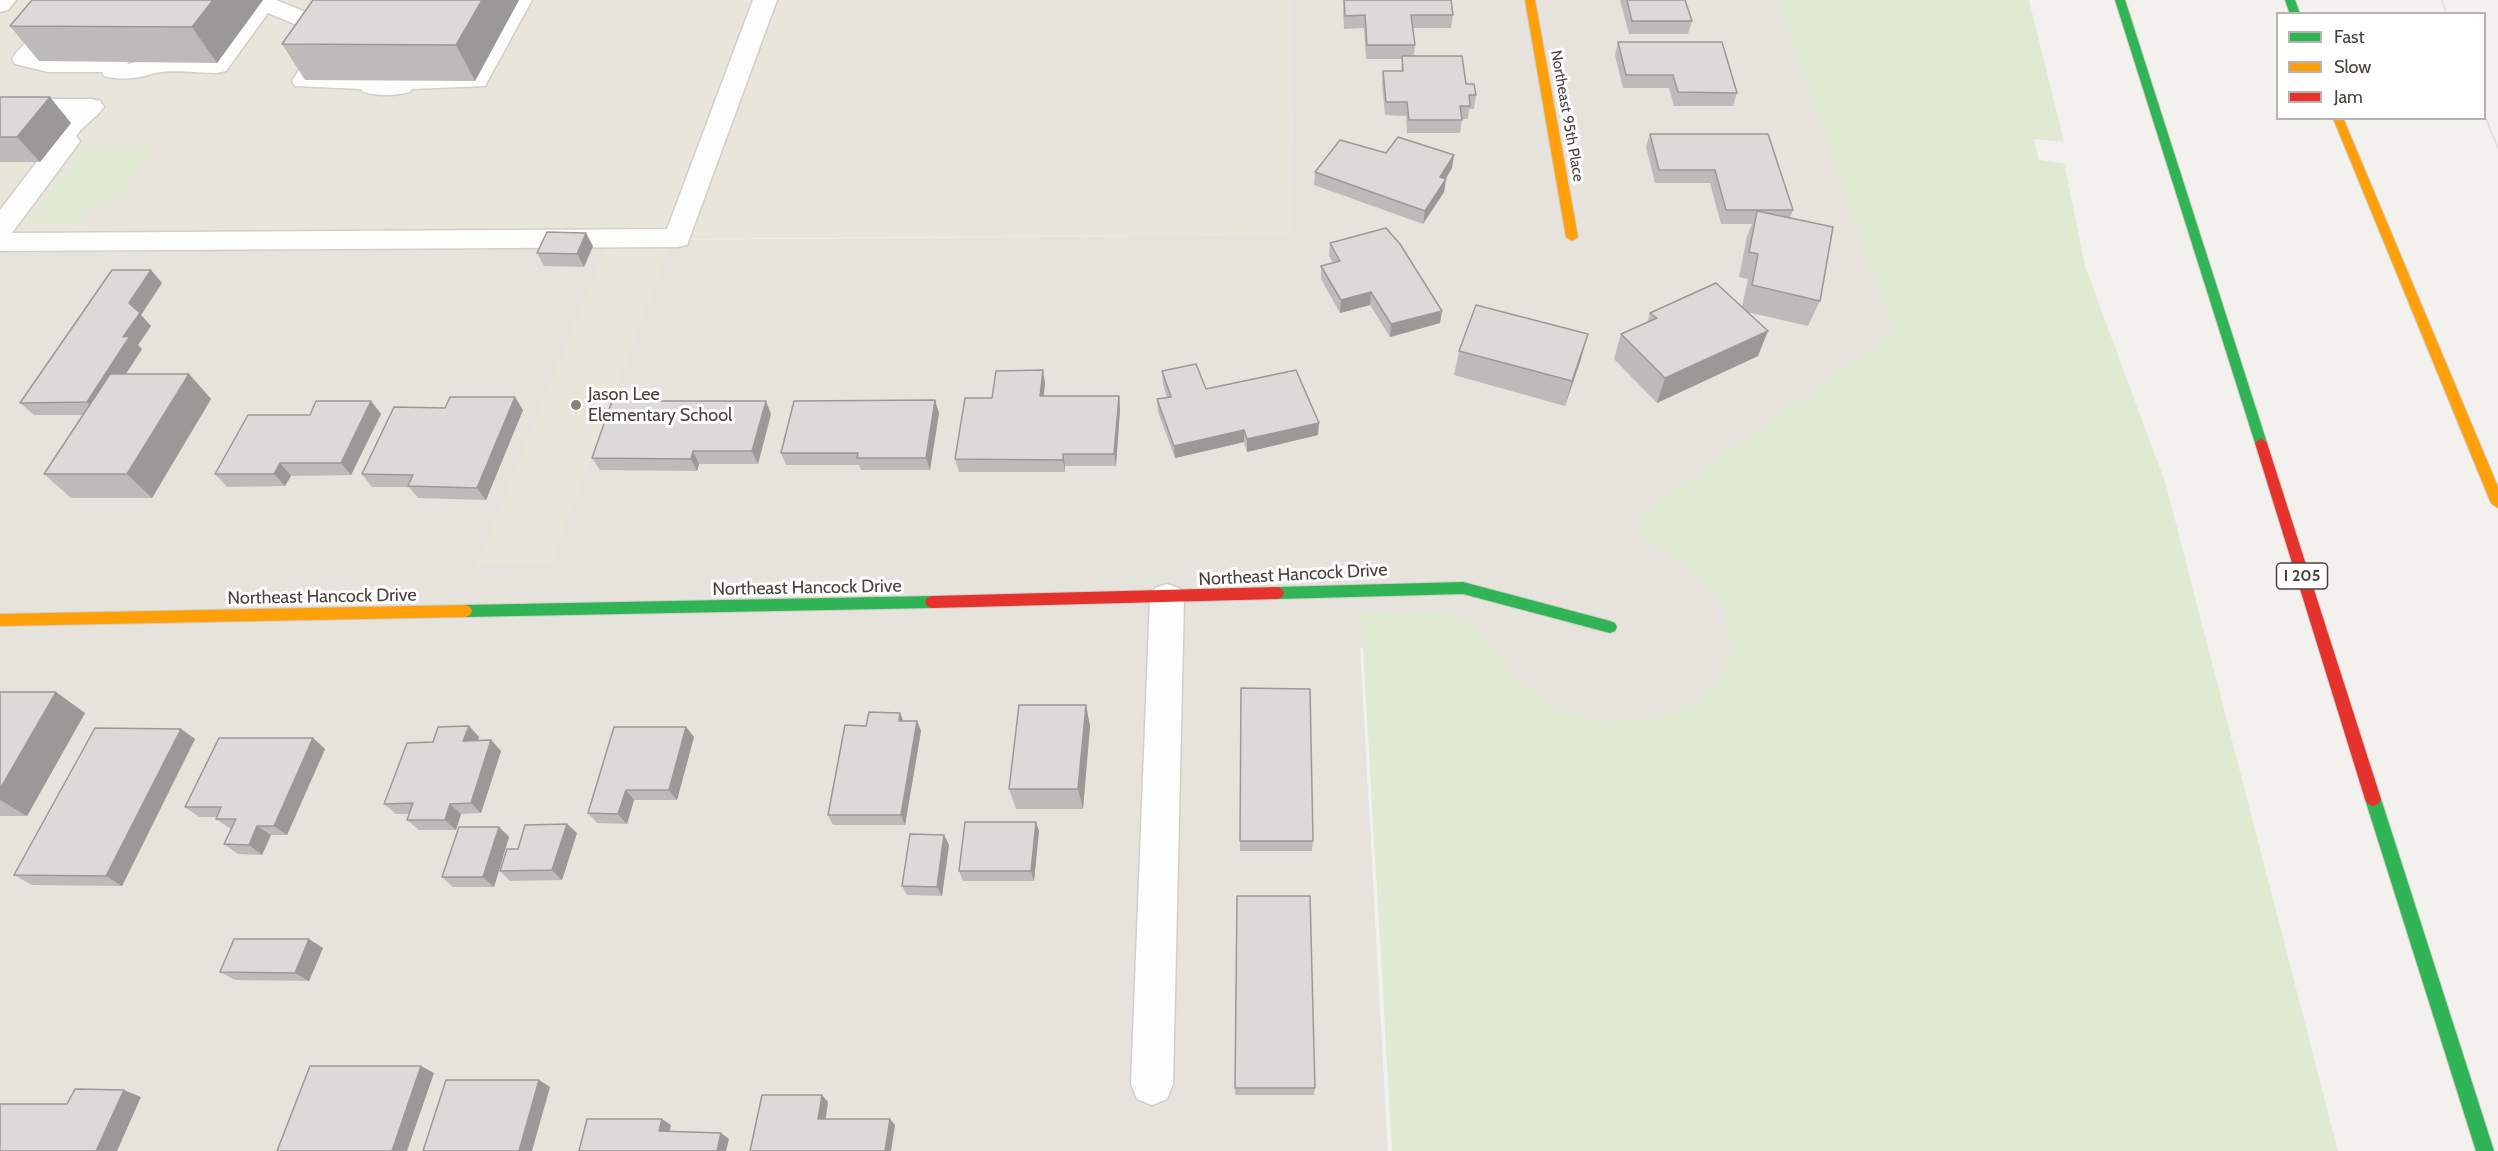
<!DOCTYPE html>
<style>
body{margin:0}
#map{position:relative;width:2498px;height:1151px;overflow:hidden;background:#f3f1ee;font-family:Cabin,sans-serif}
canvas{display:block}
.legend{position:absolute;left:2276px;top:12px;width:210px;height:108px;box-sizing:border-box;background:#fff;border:2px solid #b6b4b1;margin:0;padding:8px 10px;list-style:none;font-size:18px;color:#48433b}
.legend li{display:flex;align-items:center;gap:12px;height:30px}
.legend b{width:30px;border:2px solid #b6b4b1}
</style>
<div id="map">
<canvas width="2498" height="1151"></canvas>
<ul class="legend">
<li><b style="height:8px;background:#30b455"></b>Fast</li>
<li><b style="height:8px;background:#ff9f0a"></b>Slow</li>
<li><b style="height:8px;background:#e5322d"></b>Jam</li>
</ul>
</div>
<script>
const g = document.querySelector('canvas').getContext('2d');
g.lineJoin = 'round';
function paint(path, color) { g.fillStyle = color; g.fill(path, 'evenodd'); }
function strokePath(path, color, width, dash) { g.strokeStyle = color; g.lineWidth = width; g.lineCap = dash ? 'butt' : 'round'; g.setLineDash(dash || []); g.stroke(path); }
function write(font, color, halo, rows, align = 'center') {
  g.font = font + ' Cabin,sans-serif'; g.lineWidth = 6; g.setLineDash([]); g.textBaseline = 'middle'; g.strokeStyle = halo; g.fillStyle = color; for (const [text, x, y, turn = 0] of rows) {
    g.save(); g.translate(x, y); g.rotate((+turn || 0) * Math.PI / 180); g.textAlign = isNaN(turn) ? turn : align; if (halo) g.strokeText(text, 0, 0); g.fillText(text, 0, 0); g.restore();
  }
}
paint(new Path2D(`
 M1291,0H1793L1961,472L1766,629L1667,755L1556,728L1360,647L1388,1151H0V245L1292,235Z`), '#e6e3dd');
paint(new Path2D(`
 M0,0H1291L1292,235L672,239L551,565L476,566L608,241L0,245Z`), '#e8e5db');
paint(new Path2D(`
 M1779,0H2029L2064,142L2034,139L2039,160L2064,163L2085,266L2166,485L2338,1151H1392L1361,613L1440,611L1472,624L1513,675L1556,710L1600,722L1650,720L1693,704L1722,677L1732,647L1723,606L1690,567L1639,536L1643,513L1894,333Z
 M85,149H153L122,193L87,209L76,223H27Z`), '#e0e9d2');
const lane = new Path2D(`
 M1167,584L1179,588L1184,598L1173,1084L1167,1099L1152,1105L1137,1099L1131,1084L1150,598L1155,588Z`);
const street = new Path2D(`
 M0,0H16L8,10L0,12Z
 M75,0H99L81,22L69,24L42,53L46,56L117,58L126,60L128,64L146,59H210L253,0H276L343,27L347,32L321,73L384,76L386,79L404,73H468L508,0H532L485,86L412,89L410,92C395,96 378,96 363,92L361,89L295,86L292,81L321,35L268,13L226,71L217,73C200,73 171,69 155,73C139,78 122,81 104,76L102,72H48L15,64L12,59L15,54L54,12L66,10Z
 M753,0H777L687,245L677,247L0,251V210L49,146L46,141L66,115H0V99H91L100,101L104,107C95,119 85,124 76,136L80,141L76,147L12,233L667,229Z`);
const fast = new Path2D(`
 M2115,0H2125L2267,443L2265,446L2261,448L2255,443Z
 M2285,0H2295L2300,14H2290Z
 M1463,582L1610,621L1615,623L1617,627L1615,631L1610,633L1463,594L1277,599L1272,597L1270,593L1272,589L1277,587Z
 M932,596L937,598L939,602L937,606L932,608L465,617L460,615L458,611L460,607L465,605Z
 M2373,792L2378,794L2381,799L2494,1151H2476L2365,799L2368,794Z`);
const slow = new Path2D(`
 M1525,0H1535L1578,237L1572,241L1566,237Z
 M2333,118H2343L2498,487V508L2491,503Z
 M465,605L470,607L472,611L470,615L465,617L0,626V614Z`);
const jam = new Path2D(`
 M2261,438L2267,443L2381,799L2378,804L2373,806L2368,804L2365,799L2255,443Z
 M1277,587L1282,589L1284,593L1282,597L1277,599L932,608L927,606L925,602L927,598L932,596Z`);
strokePath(lane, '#d1cfcc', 3);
strokePath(street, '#d1cfcc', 3);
strokePath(fast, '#d1cec6', 2);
strokePath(slow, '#d1cec6', 2);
strokePath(jam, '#d1cec6', 2);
paint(lane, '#fdfdfc');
paint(street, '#fdfdfc');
paint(fast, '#30b455');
paint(slow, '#ff9f0a');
paint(jam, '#e5322d');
strokePath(new Path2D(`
 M2442,0L2446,14
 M2484,114L2498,148`), '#dbdbda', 1.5);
paint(new Path2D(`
 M32,0H263L217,63L39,61L10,26Z
 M519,0L475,81L305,80L282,44Z
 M1344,0L1453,15L1451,28H1413L1415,45L1414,56L1466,84L1476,95L1474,109H1469L1468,119H1462L1460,133H1407L1406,116L1385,115L1382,84L1383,71H1401L1402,59H1366L1364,28L1344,29L1343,12Z
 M1620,0H1685L1692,21L1688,34H1629Z
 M1618,42L1737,93L1733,106H1674L1669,88H1623L1615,55Z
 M0,97L71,123L40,162H0Z
 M1650,134L1793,210L1790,218L1820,301L1808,326L1747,312L1758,356L1657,403L1614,359L1621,334L1647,323L1650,313L1742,307L1748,279L1739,277L1747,236L1752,224H1721L1710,183H1655L1646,147Z
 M1386,153L1452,168L1446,179L1444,192L1423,224L1314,185L1315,172Z
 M1330,243L1440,323L1390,337L1370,305L1340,313L1321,279V266L1333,263L1329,256Z
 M593,246L584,267L544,266L537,253Z
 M162,283L141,315L151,326L138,345L142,349L126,374H189L211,399L152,498H71L44,474L83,415H34L20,403Z
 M1459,351L1581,359L1565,406L1454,375Z
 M1162,371L1206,389L1318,435L1247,452L1244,442L1175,458L1158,412L1157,399L1167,398L1163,384Z
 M1045,383L1044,396H1119L1120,409L1116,466H1065V472H959L955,459L992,398Z
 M515,397L523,410L486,500L418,498L409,487H372L362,474L445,408Z
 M371,401L381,414L351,475L291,476L285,486L227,487L215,474L310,415Z
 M939,413L930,470H861L859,465H786L781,453Z
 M771,414L758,464H699L697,471L600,470L592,458Z
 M1241,688L1313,841L1312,851H1240Z
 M0,692L85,713L27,816H0Z
 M1086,705L1090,726L1083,809H1016L1009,789Z
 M900,713L903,721H917L921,731L905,825H833L828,815L866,726Z
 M469,726L479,737L478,741L491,740L501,751L481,813L461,814L456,830H419L407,820L409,814H396L384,804L433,742Z
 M686,727L694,737L677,800H634L627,824L597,823L588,813Z
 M181,729L195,739L122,886L32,885L14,875Z
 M313,738L325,749L287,835H271L262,855L238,854L224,844L231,829L216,819L217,817H199L185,807Z
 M567,824L577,833L562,880L510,881L500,871L518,849Z
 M499,827L509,837L494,887H453L442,877Z
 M1039,831L1034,881H963L959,871Z
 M944,835L949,845L942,896L907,895L902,886Z
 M1237,896L1315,1088L1314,1095H1235Z
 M323,948L309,981L235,980L220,972Z`), '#bdbbb9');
paint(new Path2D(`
 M213,0H263L217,63L192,27Z
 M482,0H519L475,81L456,45Z
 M50,97L71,123L40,162L17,137Z
 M1454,155L1452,168L1438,191L1440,177Z
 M1446,179L1444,192L1423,224L1425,211Z
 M586,233L593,246L584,267L577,254Z
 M151,270L162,283L141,315L151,326L138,345L142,349L99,415L87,402L123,337L129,303Z
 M1371,292L1370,305L1340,313L1341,300Z
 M1442,311L1440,323L1390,337L1391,324Z
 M1768,331L1758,356L1657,403L1665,378Z
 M1588,334L1581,359L1565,406L1572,381Z
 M1043,370L1045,383L1042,409L1040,396Z
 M189,374L211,399L152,498L127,474Z
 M1119,396L1120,409L1116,466L1114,454Z
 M515,397L523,410L486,500L477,488Z
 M935,400L939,413L930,470L926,458Z
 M371,401L381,414L351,475L341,463Z
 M766,401L771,414L758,464L752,451Z
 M1319,423L1318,435L1247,452V439Z
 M1244,430V442L1175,458L1174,446Z
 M693,451L699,464L697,471L691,459Z
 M1063,454L1065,466V472L1063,460Z
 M280,463L291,476L285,486L274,474Z
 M56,692L85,713L27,816L0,800V789Z
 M1086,705L1090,726L1083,809L1078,789Z
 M900,713L904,723L899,721Z
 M917,721L921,731L905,825L901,815Z
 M469,726L479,737L474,752L463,741Z
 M686,727L694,737L677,800L669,790Z
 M181,729L195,739L122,886L106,876Z
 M313,738L325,749L287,835L274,826Z
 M491,740L501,751L481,813L471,803Z
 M626,790L634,800L627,824L618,814Z
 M450,804L461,814L456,830L445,820Z
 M1036,822L1039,831L1034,881L1031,871Z
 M567,824L577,833L562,880L552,870Z
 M257,826L271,835L262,855L249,845Z
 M499,827L509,837L494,887L483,877Z
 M944,835L949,845L942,896L937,887Z
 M309,939L323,948L309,981L295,973Z
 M421,1066L434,1073L407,1151H392Z
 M539,1080L550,1087L532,1151H519Z
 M124,1090L141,1097L117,1151H96Z
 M822,1095L828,1102L825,1125L818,1119Z
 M662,1119L671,1125L668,1138L659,1131Z
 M890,1119L895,1125L891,1151H885Z
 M721,1133L729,1139L726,1151H717Z`), '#9a9996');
const building = new Path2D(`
 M32,0H213L192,27L10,26Z
 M313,0H482L456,45L282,44Z
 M1344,0H1451L1453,15H1411L1415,45H1367L1365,15L1345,16Z
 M1627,0H1685L1692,21H1632Z
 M1618,42H1722L1737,93L1678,92L1673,75H1626Z
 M1402,56H1462L1466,84H1474L1476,95H1469L1470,106H1460L1462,120H1409L1407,102H1386L1383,71H1403Z
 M0,97H50L17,137H0Z
 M1650,134H1768L1793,210H1726L1715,170H1659Z
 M1398,137L1454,155L1440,177L1446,179L1425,211L1315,172L1340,140L1386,153Z
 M1757,211L1833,227L1820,301L1752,285L1758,254L1749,252Z
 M1386,228L1400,244L1442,311L1391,324L1371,292L1341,300L1321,266L1340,261L1330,243Z
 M547,232L586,233L577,254L537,253Z
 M112,270H151L129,303L140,313L123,337L130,336L87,402L20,403Z
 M1716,283L1768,331L1665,378L1621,334L1657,318L1650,313Z
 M1476,305L1588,334L1572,381L1459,351Z
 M1196,364L1206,389L1296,370L1319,423L1247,439L1244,430L1174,446L1157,399L1171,397L1162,371Z
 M1043,370L1040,396H1119L1114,454H1063V460L955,459L965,398H992L996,371Z
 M110,374H189L127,474H44Z
 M450,397H515L477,488L408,486L413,475L362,474L394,407L445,408Z
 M935,400L926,458H857L858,453H781L794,401Z
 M316,401H371L341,463H280L274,474H215L248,415H310Z
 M612,401H766L752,451H693L691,459L592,458Z
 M1241,688L1310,689L1313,841H1240Z
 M0,692H56L0,789Z
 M1019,705H1086L1078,789H1009Z
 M869,712L900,713L899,721H917L901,815H828L845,725L866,726Z
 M469,726L463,741L491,740L471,803L450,804L445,820H407L413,803L384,804L407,743L433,742L438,727Z
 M614,727H686L669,790H626L618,814L588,813Z
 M95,728L181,729L106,876L14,875Z
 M219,738H313L274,826H257L249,845L224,844L236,819H216L221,807H185Z
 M965,822H1036L1031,871H959Z
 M567,824L552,870L500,871L507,849H518L525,825Z
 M459,827H499L483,877H442Z
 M910,834L944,835L937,887L902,886Z
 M1237,896H1310L1315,1088H1235Z
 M234,939H309L295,973L220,972Z
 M310,1066H421L392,1151H277Z
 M446,1080H539L519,1151H423Z
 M75,1089L124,1090L96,1151H0V1104H67Z
 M762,1095H822L818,1119H890L885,1151H750Z
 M587,1119H662L659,1131L721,1133L717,1151H579Z`);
paint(building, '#dcdad7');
strokePath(building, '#9a9996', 1.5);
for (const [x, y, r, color] of [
 [576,405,6,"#84807a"]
]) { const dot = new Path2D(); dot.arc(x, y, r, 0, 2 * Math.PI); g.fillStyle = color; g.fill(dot); strokePath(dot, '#fff', 2); }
write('15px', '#48433b', '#fff', [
 ["Northeast 95th Place",1567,116,80]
]);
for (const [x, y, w] of [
 [2302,576,51]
]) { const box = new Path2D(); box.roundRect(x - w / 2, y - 13, w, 26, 4.5); g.fillStyle = '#fff'; g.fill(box); strokePath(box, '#48433b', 1.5); }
write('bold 16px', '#48433b', null, [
 ["I 205",2302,576]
]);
write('18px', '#48433b', '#fff', [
 ["Jason Lee",588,395],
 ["Elementary School",588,416]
], 'left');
write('18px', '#48433b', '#fff', [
 ["Northeast Hancock Drive",1293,575,-3],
 ["Northeast Hancock Drive",807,588,-1],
 ["Northeast Hancock Drive",322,597,-1]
]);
</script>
